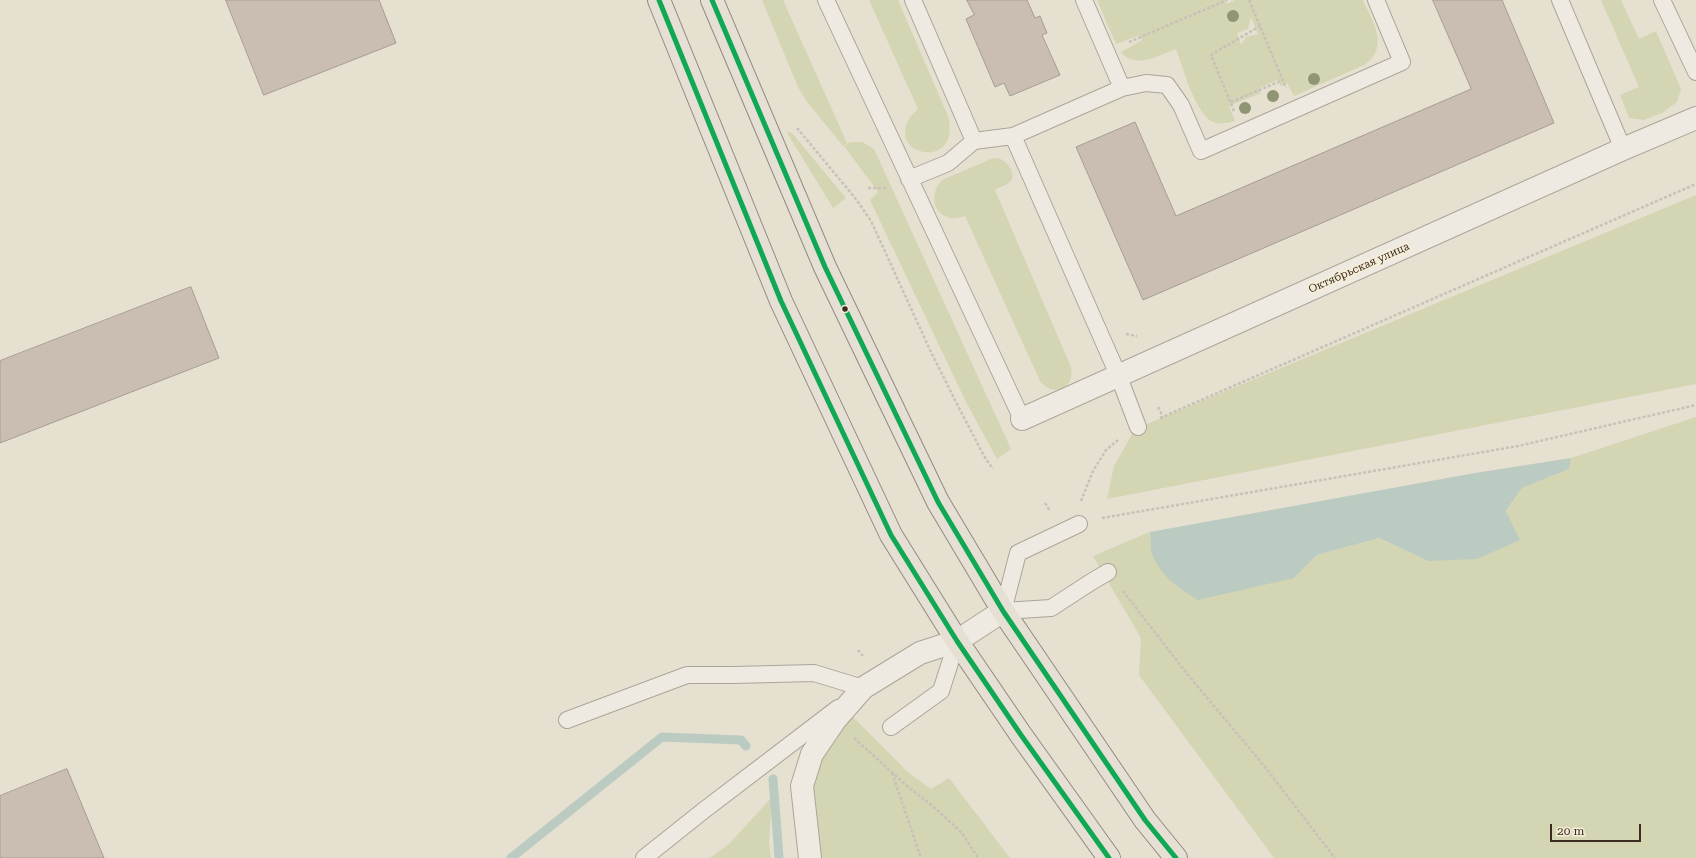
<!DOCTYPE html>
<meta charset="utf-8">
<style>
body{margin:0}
#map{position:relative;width:1696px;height:858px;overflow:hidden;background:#e6e0d0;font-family:"Roboto Serif",serif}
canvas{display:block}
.scale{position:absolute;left:1550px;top:824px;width:91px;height:18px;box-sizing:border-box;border:2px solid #3a2d20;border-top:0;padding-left:5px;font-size:12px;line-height:14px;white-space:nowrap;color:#3a2d20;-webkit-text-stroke:3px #f5edd7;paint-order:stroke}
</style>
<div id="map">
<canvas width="1696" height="858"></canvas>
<div class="scale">20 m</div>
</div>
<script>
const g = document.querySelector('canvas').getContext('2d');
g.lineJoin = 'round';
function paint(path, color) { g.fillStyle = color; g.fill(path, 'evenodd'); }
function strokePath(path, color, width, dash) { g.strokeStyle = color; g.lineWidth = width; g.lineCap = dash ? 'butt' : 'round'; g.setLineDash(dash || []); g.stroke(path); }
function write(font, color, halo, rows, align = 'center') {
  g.font = font + ' "Roboto Serif",serif'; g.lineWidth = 4; g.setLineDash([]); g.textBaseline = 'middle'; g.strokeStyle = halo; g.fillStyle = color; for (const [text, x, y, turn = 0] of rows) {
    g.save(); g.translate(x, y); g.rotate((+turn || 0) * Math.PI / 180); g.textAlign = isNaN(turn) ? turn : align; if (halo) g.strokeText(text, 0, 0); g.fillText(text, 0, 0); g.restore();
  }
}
paint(new Path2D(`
 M762,0H783L847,143L843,146L807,102L798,87Z
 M869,0H898L948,116C962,169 890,158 908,121C910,116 914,113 918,109Z
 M1097,0H1225L1227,4L1235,0H1363C1373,22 1390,48 1364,65L1294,96L1287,83L1281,86L1278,80L1259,88L1261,93L1229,106L1235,121C1228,123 1220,125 1213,122C1195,113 1183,68 1176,49C1159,55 1135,70 1121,52L1142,40L1140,35L1116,44ZM1251,17L1258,34L1246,37L1241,45L1237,33L1248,29Z
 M1601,0H1621L1639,39L1656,31L1681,89L1677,102L1662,113L1644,120L1629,118L1620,95L1639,87Z
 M786,131L792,133L846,198L833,208Z
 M850,142H862L874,149L1011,449L997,459L966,402L870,200L878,192L844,146Z
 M997,158C1006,159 1018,174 1010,182C1006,186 999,187 995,190L1071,367C1075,389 1054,398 1040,381L965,216C959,218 953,220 947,217C931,211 931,191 942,180L991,159Z
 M1696,195V384L1107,499L1114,466L1135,429Z
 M1696,417V858H1274L1139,675L1141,638L1093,556L1150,532L1152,553L1294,578L1317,555L1379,538L1428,561L1506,512L1522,488L1569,469L1571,458Z
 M851,715L909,773L931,789L949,778L1010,858H818L811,775Z
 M772,797L769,842L771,858H710L729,844Z`), '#d4d5b3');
paint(new Path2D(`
 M1571,458L1569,469L1522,488L1506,511L1520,540L1477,559L1428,561L1379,538L1317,555L1294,578L1198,600C1178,588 1162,577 1152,554C1150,548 1151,539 1150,532L1475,473Z`), '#bbcbc1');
strokePath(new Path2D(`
 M773,779L779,858
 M511,858L662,737L741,740L746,746`), '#bbcbc1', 9);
const building = new Path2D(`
 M226,0H379L396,43L264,95Z
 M967,0H1027L1035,18L1040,16L1047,33L1042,35L1060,75L1010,96L1004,83L995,87L966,19L974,15Z
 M1433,0H1502L1554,123L1143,300L1076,147L1135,122L1176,216L1471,89Z
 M191,287L219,358L0,443V361Z
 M67,769L104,858H0V796Z`);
paint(building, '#c9beb1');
strokePath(building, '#a69c8f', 1);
const lane = new Path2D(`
 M826,0L1022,419
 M913,0L974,141
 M1084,0L1122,88
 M1560,0L1623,149
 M1662,0L1696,72
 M1013,136L1119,377L1138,427
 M909,179L948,163L974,141L1013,136L1122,88L1146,83L1167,85L1181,105L1201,151L1402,62L1376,0
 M1079,524L1018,553L1003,611L1051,608L1091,582L1108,572
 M567,720L687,675H733L814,673L863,688
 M891,727L941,691L957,641
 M644,858L703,811L838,708`);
const street = new Path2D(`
 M1022,419L1623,149L1696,118
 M810,858L802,786L812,754L835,720L863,688L920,653L957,641L1003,611`);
const primary = new Path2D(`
 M659,0L781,301L891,535L957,641L1021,735L1109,858
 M712,0L825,267L938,502L1003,611L1145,820L1176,858`);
strokePath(lane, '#aba599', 18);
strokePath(street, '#aba599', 24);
strokePath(primary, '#918a80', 24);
strokePath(new Path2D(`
 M1249,0L1286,88
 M1129,42L1227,0
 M1231,102L1283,80
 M1234,111L1211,55L1260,26
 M797,128L856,199L871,221L930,350L957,404L984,456L993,469
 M868,188H887
 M1126,334L1137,336
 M1158,407L1163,417
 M1160,418L1696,184
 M1081,501L1093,471L1106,450L1118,440
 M1045,503L1050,511
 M1102,518L1518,446L1696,405
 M1123,591L1188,675L1265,767L1335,858
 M858,650L863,656
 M854,738L907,786L936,809L962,833L978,858
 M892,773L921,858`), '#c7c1b9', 2.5, [3, 2]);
strokePath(lane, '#eeeae2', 16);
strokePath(street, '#eeeae2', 22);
strokePath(primary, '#e5e0d3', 22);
strokePath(new Path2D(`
 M659,0L781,301L891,535L957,641L1021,735L1109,858
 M712,0L825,267L938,502L1003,611L1145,820L1176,858`), '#10a855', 5);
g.fillStyle = '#909573';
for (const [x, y] of [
 [1233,16],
 [1314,79],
 [1273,96],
 [1245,108]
]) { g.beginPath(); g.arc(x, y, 6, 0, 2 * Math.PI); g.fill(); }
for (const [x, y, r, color] of [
 [845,309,3.5,"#3a2d20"]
]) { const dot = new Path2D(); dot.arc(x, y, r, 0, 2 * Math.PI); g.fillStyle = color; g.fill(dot); strokePath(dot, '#f5edd7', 1.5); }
write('11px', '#3a2d20', '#f5edd7', [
 ["Октябрьская улица",1359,268,-24]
]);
</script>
